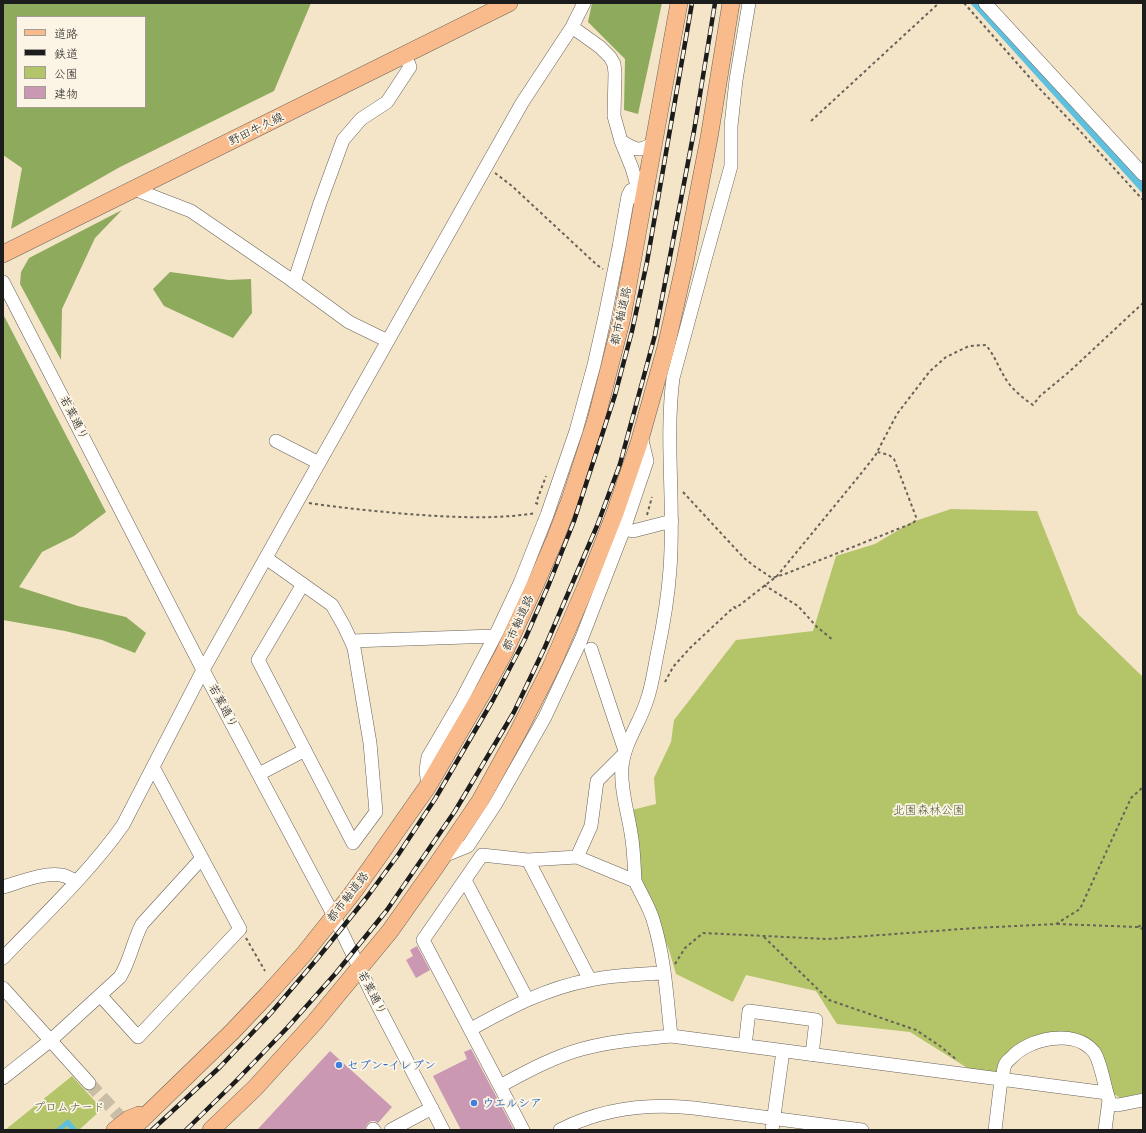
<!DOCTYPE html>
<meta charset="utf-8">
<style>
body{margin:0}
#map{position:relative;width:1146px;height:1133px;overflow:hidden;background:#f4e5c9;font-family:Mali,"Klee One",sans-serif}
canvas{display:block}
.frame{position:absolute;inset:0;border:4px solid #1c1c1c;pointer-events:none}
.legend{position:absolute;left:16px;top:16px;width:130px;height:92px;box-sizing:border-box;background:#fcf5e5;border:1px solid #a29e95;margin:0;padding:5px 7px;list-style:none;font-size:12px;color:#1c1c1c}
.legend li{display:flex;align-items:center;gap:8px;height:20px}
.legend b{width:20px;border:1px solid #a29e95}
</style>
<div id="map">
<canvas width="1146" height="1133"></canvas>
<div class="frame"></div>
<ul class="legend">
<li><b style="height:5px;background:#fabb8c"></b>道路</li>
<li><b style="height:5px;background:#1c1c1c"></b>鉄道</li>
<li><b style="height:11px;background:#b3c568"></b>公園</li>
<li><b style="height:11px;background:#ca98b2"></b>建物</li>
</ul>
</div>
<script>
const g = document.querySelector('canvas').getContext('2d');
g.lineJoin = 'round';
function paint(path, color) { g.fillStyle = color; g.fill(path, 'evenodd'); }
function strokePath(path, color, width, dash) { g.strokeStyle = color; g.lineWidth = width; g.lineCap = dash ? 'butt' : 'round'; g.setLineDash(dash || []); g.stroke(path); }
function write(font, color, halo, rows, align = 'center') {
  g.font = font + ' Mali,"Klee One",sans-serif'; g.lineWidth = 3.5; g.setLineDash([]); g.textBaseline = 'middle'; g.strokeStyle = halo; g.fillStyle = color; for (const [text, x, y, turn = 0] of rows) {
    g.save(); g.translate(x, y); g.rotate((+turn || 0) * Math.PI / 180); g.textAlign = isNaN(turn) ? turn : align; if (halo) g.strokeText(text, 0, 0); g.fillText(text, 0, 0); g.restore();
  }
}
paint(new Path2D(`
 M951,509L1037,511L1078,614L1143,677V1093L1120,1098L1114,1094L1099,1048L1052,1032L1031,1037L999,1061L998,1072L969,1069L910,1032L837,1024L816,991L746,975L733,1002L676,974L669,950L638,876L632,810L656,804L654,778L671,742L674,720L736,640L813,631L836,556L875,544L912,522Z
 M72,1076L102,1109L79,1130H5Z`), '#b3c568');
paint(new Path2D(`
 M3,3H311L274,91L120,167L11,229L22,168L3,155ZM17,17H145V107H17Z
 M592,3H662L638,114L624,110L625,59L588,22Z
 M122,210L95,238L62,309L61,360L20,284L21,272L29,258Z
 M170,272L229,280L251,279L252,313L233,338L164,306L153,289Z
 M3,314L106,512L74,536L42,552L19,587L78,606L126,617L146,633L135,653L102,640L65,631L3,620Z`), '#8eaa5c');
paint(new Path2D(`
 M970,3H979L1143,183V194Z
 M68,1119L78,1130H71L67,1126L62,1130H55Z`), '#5fc0de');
paint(new Path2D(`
 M417,946L430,970L416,978L406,960L413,956L410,950Z
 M471,1049L514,1130H461L433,1076L467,1059L464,1052Z
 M330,1051L392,1107L378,1123L375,1121H371L367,1124L365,1130H257Z`), '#ca98b2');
strokePath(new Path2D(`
 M89,1083L131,1129`), '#c9bda6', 13, [13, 6]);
const minor = new Path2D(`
 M985,3L1143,174
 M572,27L600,47L610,57L614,64L615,73L614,116L621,141L632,168L638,189L637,198
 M621,141C635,150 641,153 655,141
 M134,189L191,211L290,279L349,322L388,341
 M3,282L203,670L334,916L372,994L443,1130
 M294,282L320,203L343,140L361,119L387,102L410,67L405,55
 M276,441L319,463
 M624,529L633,531L672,521
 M266,558L332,605L344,626L351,641L354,648L370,743L376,812L353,843L258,660L303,584
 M351,641L495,636
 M591,649L625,751
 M259,774L305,750
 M428,786L426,770L428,757L462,699L497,632L520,583L547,515L576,431L594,365L605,316L619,247L628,196L631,190L646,187
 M441,857L468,846L495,805L545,717L581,640L624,529L647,461L641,436
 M577,857L591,826L597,781L624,754
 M528,860L590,980
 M465,880L527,999
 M635,881C634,865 634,849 631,833C628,813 620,788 622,767C624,743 640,723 647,700C652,686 654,670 657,655C663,627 668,598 670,569C675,505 665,441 673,378L706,256L731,166V126L736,80L749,3
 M3,887C20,882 44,872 61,875C67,876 71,879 76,881
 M3,958C44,915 89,873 123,825L203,670L297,502L522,103L572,27L584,3
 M3,988L89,1083
 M100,995L138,1037L240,929L153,767
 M471,1029C509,1008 546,988 590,980C614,975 639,974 664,973
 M745,1046L749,1011L816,1020L812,1055
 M3,1078L51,1040L120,977C130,961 133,941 142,924L202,858
 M1002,1080C1003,1076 1003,1069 1005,1065C1006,1062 1009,1060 1011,1058C1029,1038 1075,1028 1094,1052C1100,1060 1104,1083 1107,1093
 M500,1086C526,1072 553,1057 582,1049C611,1041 641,1039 671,1036L1107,1093L1109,1100L1105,1130
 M1109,1104L1118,1105L1143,1100
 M373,1129L374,1130
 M391,1130L432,1108
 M523,1130L423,940L482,855L528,860L577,857L635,881C641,894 651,910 654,923C665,960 667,999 671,1036
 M560,1130C603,1108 647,1103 694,1108L862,1130
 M772,1130L783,1051
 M995,1130L1001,1080`);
const major = new Path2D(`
 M3,254L509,3
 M115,1130L129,1119L139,1115
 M131,1130L232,1032L268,994L304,954L351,895L374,863L428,786L484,690L504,653L536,583L555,539L570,500L596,420L622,318L679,3
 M211,1130L255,1088L314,1023L390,931L436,866L480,801L518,732L551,667L587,584L615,513L639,443L666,347L684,267L709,138L731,3`);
strokePath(minor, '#686259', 14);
strokePath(major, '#686259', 18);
strokePath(new Path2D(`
 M964,3L1038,87L1080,131L1143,200
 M811,121L939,3
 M495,173L512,186L597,265L603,269
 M683,492L744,558L754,566L772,578L785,574L913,523L915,521L916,517L894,459L889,455L877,452
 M309,503C342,508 374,511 407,514C450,517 493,520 536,513
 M538,504L536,503L546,476
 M647,515L652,497
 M764,585L798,606L817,627L833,640
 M665,682L673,667L690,648L734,607L736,608L777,576L855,481L875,456L897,414L930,371L946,357L969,346L986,345C995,356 999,369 1007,381C1014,391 1023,398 1033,405L1040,396L1069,372L1143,303
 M1057,924L1138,927L1143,929
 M1138,927L1143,924
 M764,937L829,1000L916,1030L940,1046L957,1060
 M246,938L265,971
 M675,964L685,948L703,933L827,939L975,928L1056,924L1080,909L1131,798L1143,787`), '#686259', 2, [3, 3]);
strokePath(minor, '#fff', 13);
strokePath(major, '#fabb8c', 17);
const rail = new Path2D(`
 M152,1130L220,1067L271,1013L317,959L367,897L398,855L435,799L493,700L525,639L549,584L574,521L615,395L632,331L647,262L692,3
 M186,1130L236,1081L287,1028L336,973L387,910L455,811L514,712L545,647L597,526L620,464L655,335L694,131L715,3`);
strokePath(rail, '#1c1c1c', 4.5);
strokePath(rail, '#fcf5e5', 3, [9]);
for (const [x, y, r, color] of [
 [339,1065,4,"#3f7fe0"],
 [474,1103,4,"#3f7fe0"]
]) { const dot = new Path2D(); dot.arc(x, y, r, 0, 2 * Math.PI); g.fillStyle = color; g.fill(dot); strokePath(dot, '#fcf5e5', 1.5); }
write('12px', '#1c1c1c', '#fcf5e5', [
 ["野田牛久線",256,129,-26],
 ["都市軸道路",621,316,-78],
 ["若葉通り",74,418,63],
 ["都市軸道路",518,623,-66],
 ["若葉通り",223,706,62],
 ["都市軸道路",348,897,-52],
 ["若葉通り",372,993,63]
]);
write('12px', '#515737', '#fcf5e5', [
 ["北園森林公園",929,810],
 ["プロムナード",69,1107]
]);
write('bold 12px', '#366cbe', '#fcf5e5', [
 ["セブン-イレブン",347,1065],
 ["ウエルシア",482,1103]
], 'left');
</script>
